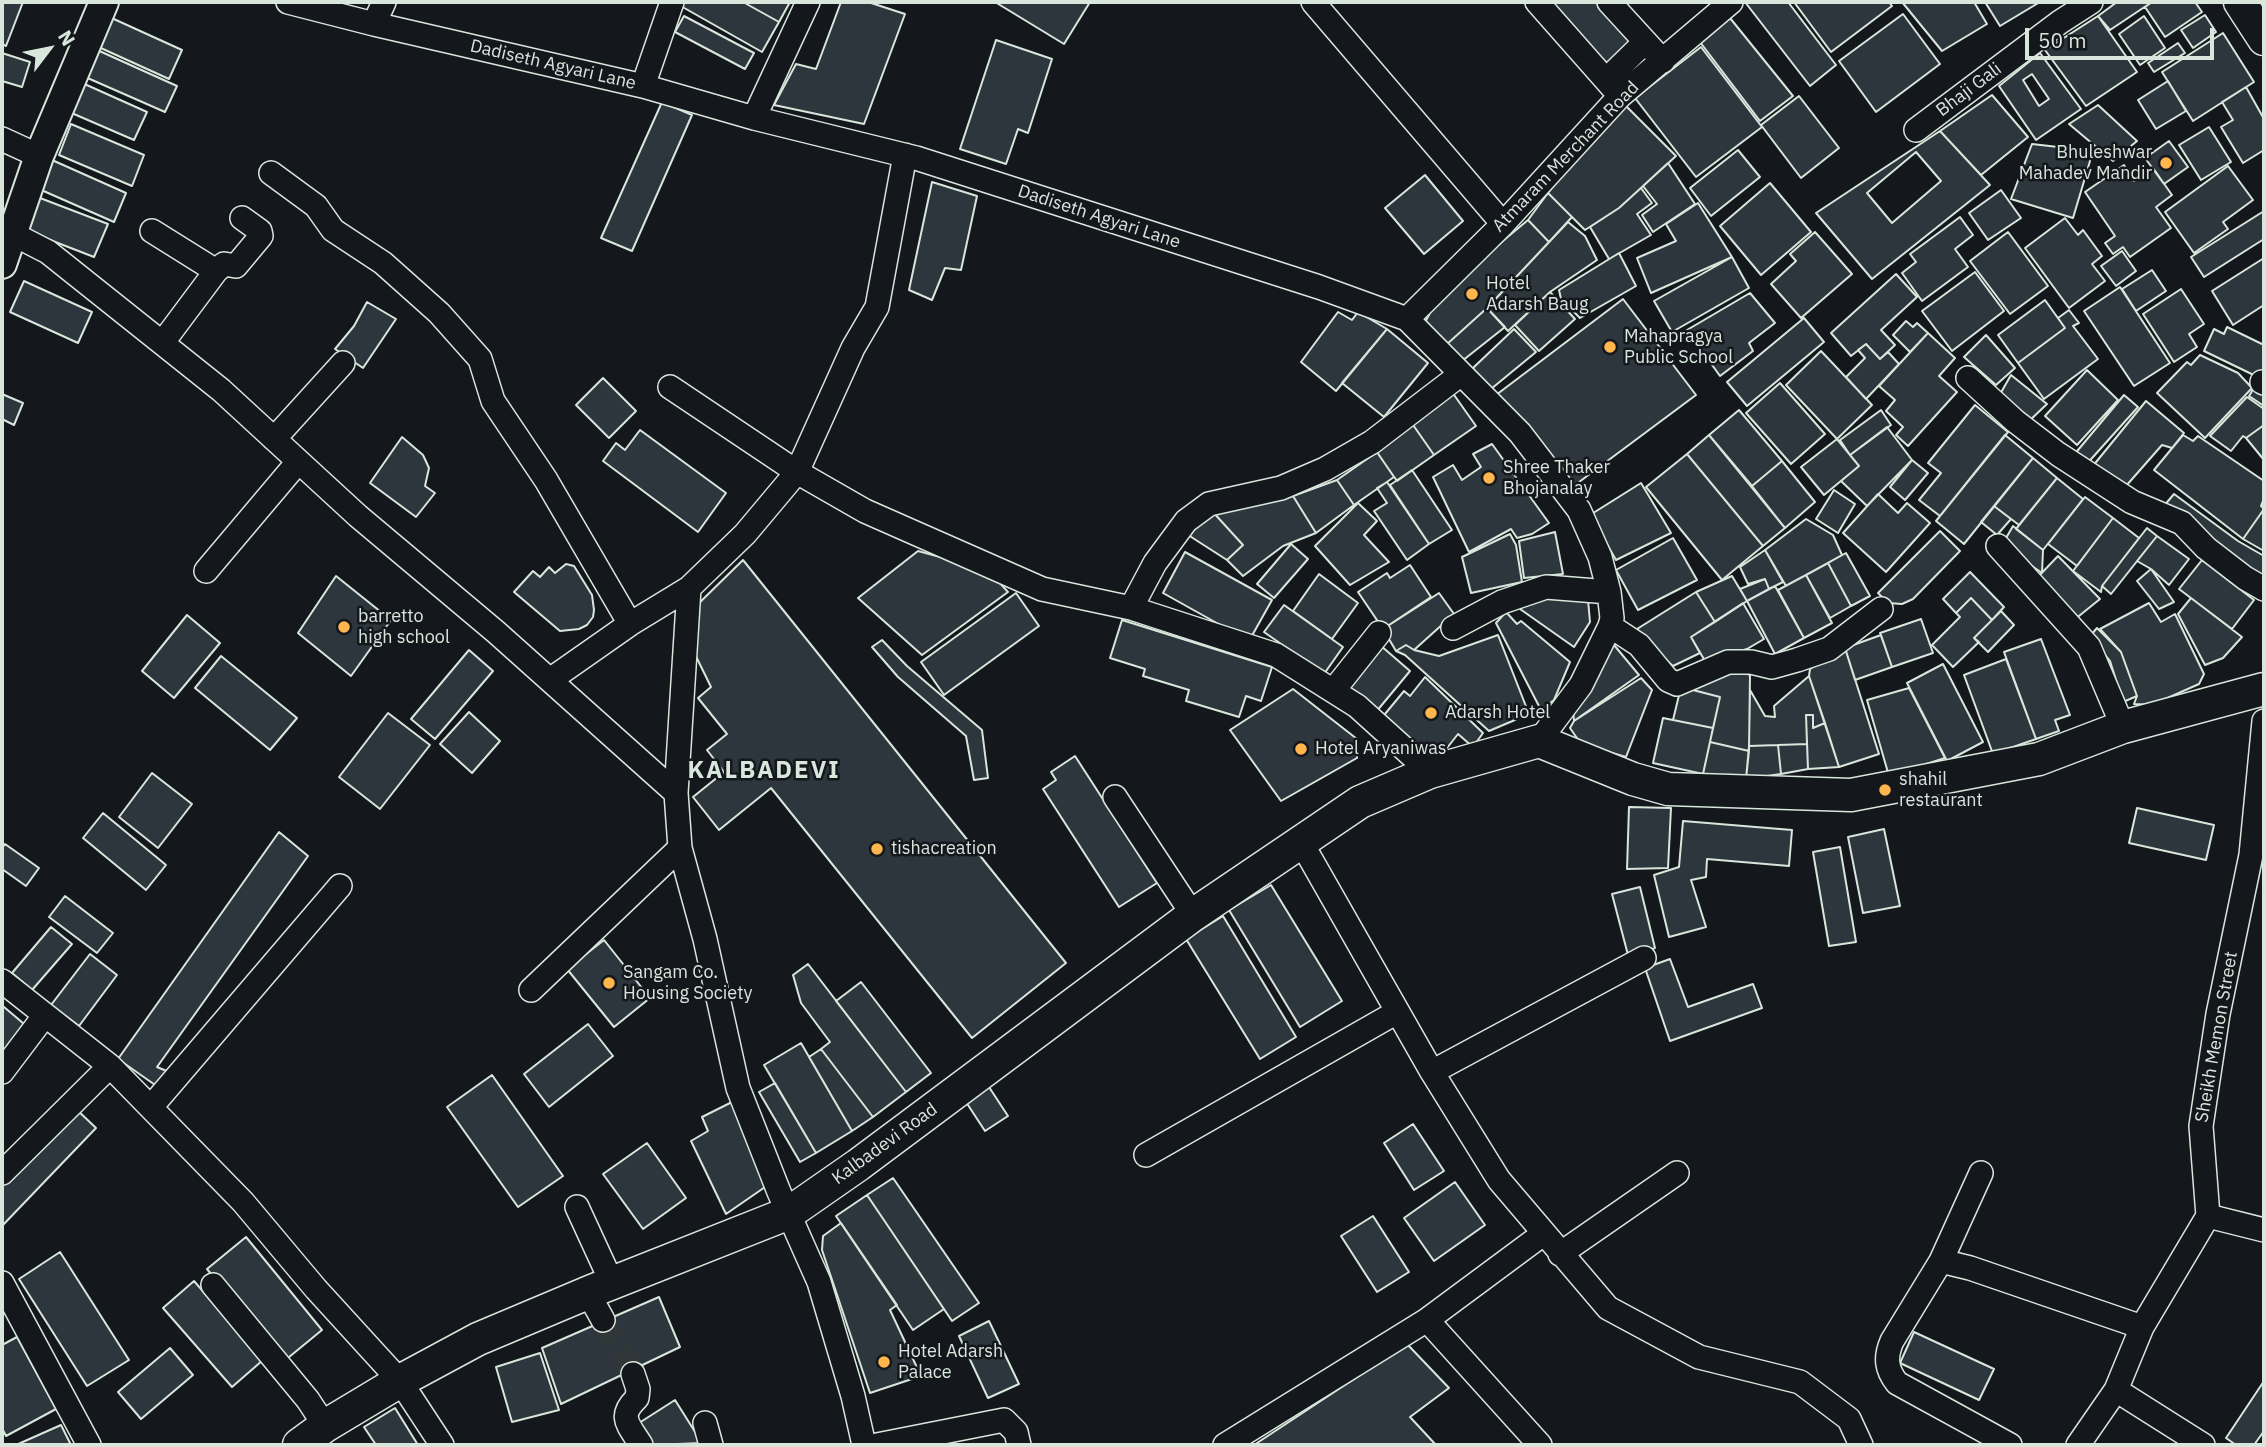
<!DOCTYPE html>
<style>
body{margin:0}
#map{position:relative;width:2266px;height:1447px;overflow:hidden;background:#14181c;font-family:"IBM Plex Sans",sans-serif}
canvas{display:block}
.frame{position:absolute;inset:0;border:4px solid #d8e6dc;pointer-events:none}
.north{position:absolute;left:14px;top:14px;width:70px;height:70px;-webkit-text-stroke:5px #14181c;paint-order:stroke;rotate:58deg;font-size:19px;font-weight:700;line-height:28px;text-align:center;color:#d8e6dc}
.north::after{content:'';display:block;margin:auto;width:24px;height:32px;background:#d8e6dc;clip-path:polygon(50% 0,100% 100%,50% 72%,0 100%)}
.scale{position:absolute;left:2025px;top:28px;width:189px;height:32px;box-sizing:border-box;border:4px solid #d8e6dc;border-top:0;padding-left:9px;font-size:21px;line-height:24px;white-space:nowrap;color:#d8e6dc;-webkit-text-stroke:5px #14181c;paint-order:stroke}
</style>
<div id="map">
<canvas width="2266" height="1447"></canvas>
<div class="frame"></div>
<div class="north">N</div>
<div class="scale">50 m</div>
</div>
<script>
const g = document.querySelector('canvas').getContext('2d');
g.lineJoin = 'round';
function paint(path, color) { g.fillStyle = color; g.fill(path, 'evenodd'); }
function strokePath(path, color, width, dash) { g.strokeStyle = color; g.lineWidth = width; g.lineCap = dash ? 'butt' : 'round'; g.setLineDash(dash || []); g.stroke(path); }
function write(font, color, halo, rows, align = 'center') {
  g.font = font + ' "IBM Plex Sans",sans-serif'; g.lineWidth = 5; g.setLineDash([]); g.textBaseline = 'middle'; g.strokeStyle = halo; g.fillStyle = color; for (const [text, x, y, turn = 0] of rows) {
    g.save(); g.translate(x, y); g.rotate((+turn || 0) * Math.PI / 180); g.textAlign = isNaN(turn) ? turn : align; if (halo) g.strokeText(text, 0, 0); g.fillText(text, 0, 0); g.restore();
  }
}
const building = new Path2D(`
 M2,2H23L6,46L2,44Z
 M681,2H743L779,22L762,52L679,5Z
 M743,2H790L779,22Z
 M841,2H868L905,14L864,124L774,105L796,64L816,69Z
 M995,2H1090L1064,44Z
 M1546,2H1600L1636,44L1606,70Z
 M1745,2H1788L1836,65L1810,86Z
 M1794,2H1889L1892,6L1831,52Z
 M1902,2H1974L1987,24L1942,51Z
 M1985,2H2040L2000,26Z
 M2117,2H2152L2110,30L2098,16Z
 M2152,2H2195L2202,12L2165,37L2145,7Z
 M1903,14L1940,64L1876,112L1839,61Z
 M105,15L182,50L169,79L92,44Z
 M2205,15L2216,32L2193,48L2181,30Z
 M684,16L754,53L745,69L675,32Z
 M2098,16L2137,72L2086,106L2045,50Z
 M2144,16L2165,48L2140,65L2119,34Z
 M1730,18L1793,96L1760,121L1700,42Z
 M2223,33L2254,82L2193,121L2162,72Z
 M996,40L1052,59L1028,133L1018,129L1006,164L960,149Z
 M2178,43L2185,53L2154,72L2148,63Z
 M1701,47L1762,127L1696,177L1635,98Z
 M95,49L177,86L165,112L83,76Z
 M2,53L30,62L22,87L2,81Z
 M2040,53L2081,109L2036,140L1999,86ZM2032,74L2049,99L2039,106L2023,80Z
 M2168,81L2186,111L2156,129L2138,100Z
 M80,82L147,112L134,140L67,111Z
 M2246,87L2264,119V150L2243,163L2221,127L2233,120L2222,102Z
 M1992,95L2028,137L1981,175L1940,131Z
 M1799,96L1839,148L1801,178L1761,125Z
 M1620,100L1676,156L1619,208L1585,230L1548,193Z
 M662,102L692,115L632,251L601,238Z
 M2098,105L2137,141L2113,161L2069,124Z
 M71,124L144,155L132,186L59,155Z
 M2209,127L2231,162L2201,180L2179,145Z
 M1940,131L1990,185L1872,279L1816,213ZM1916,152L1941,181L1892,223L1867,193Z
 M2169,141L2188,167L2164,184L2145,158Z
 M2032,144L2093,151L2073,218L2011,199Z
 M1738,150L1760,177L1711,216L1690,188Z
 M52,160L126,193L114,222L39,189Z
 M1668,163L1695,204L1653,232L1642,215L1657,204L1643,186Z
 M2124,165L2134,181L2153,168L2172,195L2156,207L2171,228L2130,257L2123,247L2113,254L2105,243L2115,236L2085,192Z
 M2228,166L2253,200L2223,222L2228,229L2194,253L2165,212Z
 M1425,175L1463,221L1424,254L1385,208Z
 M932,182L977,196L961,270L945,268L932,300L909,290Z
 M1770,183L1811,232L1761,275L1720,226Z
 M1641,188L1652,203L1637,214L1651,235L1609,259L1590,227L1619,208Z
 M2001,190L2021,218L1988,240L1969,213Z
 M1548,193L1572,217L1549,242L1528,220Z
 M40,198L108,224L94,257L27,231Z
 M1698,203L1732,257L1651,293L1637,258L1676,241L1666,224Z
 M2264,211V239L2204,277L2191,257Z
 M1960,217L1973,235L1955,249L1968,267L1922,301L1902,273L1916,262L1910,254Z
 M2065,218L2078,235L2083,230L2102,256L2092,264L2105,281L2069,308L2025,248Z
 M1528,220L1549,242L1487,308L1446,345L1423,326L1431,311L1456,280Z
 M1568,222L1585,236L1597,260L1550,292L1508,331L1487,308Z
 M1815,232L1852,274L1801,318L1771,284L1796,261L1790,254Z
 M2008,232L2048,286L2010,314L1970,261Z
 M2122,251L2136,271L2116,286L2101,266Z
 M1619,253L1636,286L1580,318L1561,299L1559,290Z
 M1732,257L1749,288L1672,332L1654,301Z
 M2264,258V305L2233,325L2212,291Z
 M2152,270L2166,291L2136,311L2122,289Z
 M1975,272L2004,311L1952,351L1922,311Z
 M1896,274L1917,297L1881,330L1895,345L1880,359L1866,344L1851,356L1831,333Z
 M24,281L92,312L78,343L10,312Z
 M2120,287L2170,363L2134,386L2084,311Z
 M2181,289L2204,324L2189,334L2197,347L2174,362L2143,314Z
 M1550,292L1575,319L1539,351L1515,325Z
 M1750,293L1775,323L1749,343L1753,351L1720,376L1687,330Z
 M1623,299L1696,395L1567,491L1496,395Z
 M2045,300L2065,328L2018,363L1998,335Z
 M367,302L396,319L363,368L335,349L354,326Z
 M1487,308L1505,327L1462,361L1446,345Z
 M2069,310L2079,323L2073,326L2098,359L2044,399L2018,363L2065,328L2058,318Z
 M1338,312L1352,320L1358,312L1387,329L1336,391L1301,362Z
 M1804,318L1824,342L1747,406L1727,382Z
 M1906,321L1913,327L1917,323L1928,333L1910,352L1893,335Z
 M2227,327L2264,345V380L2204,351L2214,329L2224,334Z
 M1387,329L1428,363L1384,417L1342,383Z
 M1514,329L1536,352L1491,389L1471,374L1474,367Z
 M1928,333L1955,358L1939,376L1957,392L1908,446L1896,435L1903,427L1886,411L1895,400L1879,386Z
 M1986,335L2015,368L1996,385L1964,357Z
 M1866,344L1880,359L1888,352L1899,364L1866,399L1846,377L1865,358L1858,350Z
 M1821,351L1872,405L1837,439L1786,385Z
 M2200,355L2238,373L2252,388L2205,438L2157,393L2187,362L2191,365Z
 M2087,370L2118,400L2077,445L2045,416Z
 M2011,375L2047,404L2027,423L1999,396Z
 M603,378L636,411L609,438L576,405Z
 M1780,383L1825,434L1791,464L1746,413Z
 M2257,383L2264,386V406L2249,396Z
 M1452,392L1476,426L1434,455L1411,422Z
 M2,394L23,403L14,425L2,419Z
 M2124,395L2138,407L2084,467L2073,456Z
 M2247,397L2264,409V425L2246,438L2243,436L2231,451L2210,436Z
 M2146,401L2184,433L2172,448L2162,445L2126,486L2092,467Z
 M1975,405L2008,432L1940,516L1919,500L1941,473L1928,463Z
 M1739,410L1782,461L1752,486L1709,435Z
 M1881,410L1891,425L1850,455L1840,440Z
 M1411,422L1434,455L1397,481L1374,448Z
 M2264,425V460L2246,438Z
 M1887,427L1912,460L1867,506L1841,481L1859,466L1850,455Z
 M640,430L726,493L698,532L603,461L616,443L625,450Z
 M1709,435L1785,528L1763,546L1687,454Z
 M2005,435L2033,458L1964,544L1936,521Z
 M2183,435L2193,441L2198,436L2264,481V498L2261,506L2264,509L2243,539L2154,470Z
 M402,437L423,455L429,468L425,486L435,493L416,517L370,483Z
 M1837,439L1859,466L1824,495L1801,467Z
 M1492,444L1549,523L1532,534L1517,538L1511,529L1469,552L1433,477L1453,465L1462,480L1481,467L1473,454Z
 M1377,452L1394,477L1354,505L1337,480Z
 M1687,454L1763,546L1722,580L1646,487Z
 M2033,458L2057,478L2019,525L1994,506Z
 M1912,460L1928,473L1905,500L1890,487Z
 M1782,461L1815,502L1785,528L1752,486Z
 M1412,470L1452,530L1429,544L1390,485Z
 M2057,478L2083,499L2043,550L2016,529Z
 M1337,480L1354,505L1316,533L1293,496Z
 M1387,482L1429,544L1407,560L1374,511L1387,503L1377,488Z
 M1641,483L1671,533L1616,560L1590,515Z
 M1834,490L1855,504L1838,533L1816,519Z
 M1878,494L1898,513L1907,503L1930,523L1886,572L1843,533Z
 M2174,494L2238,541L2264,556V582L2163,507Z
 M1293,496L1316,533L1283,546L1243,576L1227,560L1243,545L1212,511Z
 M2085,497L2113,518L2077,566L2048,544Z
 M1358,503L1377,521L1364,535L1389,562L1350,585L1315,546Z
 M1994,506L2011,519L1997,535L1981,522Z
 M2264,509V551L2243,539Z
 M1212,511L1243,545L1227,560L1185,533Z
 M2113,518L2139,538L2102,586L2101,592L2073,571Z
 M1806,519L1833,535L1842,555L1786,586L1765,550Z
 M2013,526L2043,550L2042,573L2002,545Z
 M2147,528L2157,536L2111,594L2102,586Z
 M1940,531L1960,551L1913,599L1902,604L1888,603L1878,593Z
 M1555,532L1563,574L1524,578L1519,541Z
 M1510,534L1516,545L1522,582L1471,593L1462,557Z
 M2157,536L2189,559L2169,585L2151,569L2137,561Z
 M1673,538L1697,580L1638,610L1616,570Z
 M1291,544L1308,559L1274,598L1257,584Z
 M1765,550L1783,582L1769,589L1765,579L1748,584L1740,567Z
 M918,551L988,570L1008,592L922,655L858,598Z
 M1185,552L1272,600L1249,641L1163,593Z
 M1846,553L1870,596L1851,606L1828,563Z
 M2058,556L2100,599L2074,620L2035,580Z
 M743,560L1066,963L972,1038L771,788L719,830L693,797L724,772L707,750L727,734L698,698L711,687L689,642L693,609Z
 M2202,560L2254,600L2232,629L2179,589Z
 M1828,563L1851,606L1830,618L1806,575Z
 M566,564L574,566L592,595L594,610L593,617L587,625L579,629L560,631L514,592L533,571L540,577L549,567L555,573Z
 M1410,565L1431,597L1383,629L1358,592L1387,573L1390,578Z
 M2151,569L2174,602L2159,609L2137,581Z
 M1970,572L2004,607L1992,620L1971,598L1956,613L1943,599Z
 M1319,574L1358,603L1332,639L1293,611Z
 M1806,575L1832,623L1804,638L1778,590Z
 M336,576L391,620L351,676L298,633Z
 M1732,576L1747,601L1715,622L1696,592Z
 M1765,579L1769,589L1747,601L1740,589Z
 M1775,586L1804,638L1775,654L1747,601Z
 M1696,592L1715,622L1691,637L1700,653L1673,666L1657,653L1637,629Z
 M1016,593L1039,626L944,695L921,662Z
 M1439,593L1454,614L1414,650L1406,645L1396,651L1383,629Z
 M1547,595L1588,600L1590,622L1574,647L1520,609L1533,598Z
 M1971,598L1992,620L1974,638L1979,642L1953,667L1932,645L1960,617L1956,613Z
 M2191,598L2242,637L2223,658L2205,665L2178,614Z
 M1743,603L1764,639L1747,649L1705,661L1691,637Z
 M2149,603L2161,622L2175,614L2204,674L2199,684L2163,700L2152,705L2134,704L2137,696L2121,652L2100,629Z
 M1284,605L1343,647L1324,674L1264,632Z
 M2001,611L2014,625L1988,652L1974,638Z
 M1506,612L1517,624L1521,621L1570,662L1554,700L1541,710L1496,623Z
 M187,615L220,643L174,698L142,671Z
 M1921,619L1933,653L1892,667L1880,633Z
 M1122,620L1272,667L1261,701L1246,696L1239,717L1186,701L1189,690L1143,676L1145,669L1110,658Z
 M2097,628L2121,652L2137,696L2123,702L2110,661L2090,636Z
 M1498,635L1529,714L1489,731L1405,655L1396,651L1406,645L1414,650L1439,656Z
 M1881,635L1892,667L1855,680L1845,648Z
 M2041,639L2070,715L2055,720L2059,731L2036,739L2004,652Z
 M882,640L907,666L982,730L988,778L974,780L966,736L898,677L872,647Z
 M1380,645L1410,671L1376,712L1345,685Z
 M1614,645L1639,675L1574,721L1573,710Z
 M1845,648L1879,754L1839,767L1809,676L1810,669Z
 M469,650L493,671L435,739L411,719Z
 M221,656L297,718L270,750L195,688Z
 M2006,659L2036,739L1993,754L1964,675Z
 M1943,664L1983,742L1947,761L1907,683Z
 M1727,666L1750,675L1749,751L1710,742L1720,697L1693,690Z
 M1809,676L1825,723L1813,728V715H1806L1807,744L1749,746L1750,690L1765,716L1775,717L1774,706Z
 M1425,677L1483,733L1473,747L1458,734L1440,757L1425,745L1418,754L1380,720L1404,691L1410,696Z
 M1641,678L1652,690L1626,757L1581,744L1570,728L1574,721Z
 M1681,687L1720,697L1713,728L1673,720Z
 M1909,688L1945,758L1889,776L1867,700Z
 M1293,689L1357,739V758L1281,801L1230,730Z
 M469,712L500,741L472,773L440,744Z
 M388,713L430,745L380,809L339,777Z
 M1806,715H1813V728L1825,723L1839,767L1808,769Z
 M1663,718L1713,728L1703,774L1653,763Z
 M1710,742L1749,751L1746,779L1703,774Z
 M1807,744L1808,769L1781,774L1778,745Z
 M1778,745L1781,774L1746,779L1749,746Z
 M1075,756L1157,883L1119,907L1043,789L1056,780L1051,772Z
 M152,773L192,804L158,848L119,817Z
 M1629,807L1671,808L1668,868L1627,869Z
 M2137,808L2214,825L2206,860L2129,843Z
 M103,813L166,865L146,890L83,838Z
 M1683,821L1792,830L1789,866L1707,859L1706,877L1691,880L1706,927L1669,937L1654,875L1679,867Z
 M1884,829L1900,906L1863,913L1848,837Z
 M279,832L308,856L157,1067L169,1072L158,1087L118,1059Z
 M5,844L39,868L26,886L2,869V848Z
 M1840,847L1856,942L1829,946L1813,852Z
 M1271,885L1342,1001L1300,1027L1229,910Z
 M1640,887L1655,948L1628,955L1612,894Z
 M65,896L113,933L97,953L49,917Z
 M1223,916L1296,1037L1260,1059L1186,939Z
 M51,927L72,944L32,990L12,973Z
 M604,940L650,998L614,1027L567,969Z
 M90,954L117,975L79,1026L51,1005Z
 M1670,959L1688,1007L1753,984L1762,1008L1670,1041L1645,968Z
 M808,964L906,1092L873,1117L821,1049L830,1042L801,1003L793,975Z
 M861,982L931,1073L906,1092L836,1001Z
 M4,1007L30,1029L2,1061V1009Z
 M588,1024L613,1056L549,1107L524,1074Z
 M801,1043L852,1131L816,1153L764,1065Z
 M821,1049L873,1117L852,1131L809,1057Z
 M492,1075L563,1176L518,1207L447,1107Z
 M775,1083L816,1153L800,1162L759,1092Z
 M989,1087L1008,1116L985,1131L966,1102Z
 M732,1102L768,1185L726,1214L691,1141L708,1131L702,1117Z
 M74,1107L96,1128L2,1226V1182Z
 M1413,1124L1444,1171L1414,1190L1384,1143Z
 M647,1143L686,1198L643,1229L603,1174Z
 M893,1178L979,1303L952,1321L867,1195Z
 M1455,1182L1485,1225L1434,1261L1404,1218Z
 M867,1195L944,1309L913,1330L836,1216Z
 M1373,1216L1409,1272L1377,1292L1341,1236Z
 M841,1223L897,1305L890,1310L921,1376L870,1393L822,1250L823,1236Z
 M246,1237L322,1330L283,1362L207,1269Z
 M60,1252L129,1360L87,1386L19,1279Z
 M194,1281L263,1360L232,1387L163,1308Z
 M659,1297L680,1347L561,1404L542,1348Z
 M989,1321L1019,1384L988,1398L959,1336Z
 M1914,1332L1994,1369L1979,1400L1900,1363Z
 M17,1337L56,1409L6,1436L2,1428V1345Z
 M1407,1344L1449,1388L1410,1417L1436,1445H1254Z
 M170,1348L193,1375L141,1419L118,1392Z
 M540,1353L559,1410L512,1422L496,1367Z
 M2264,1381V1431L2254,1445H2236L2226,1438Z
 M675,1400L702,1443L652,1445L639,1423Z
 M395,1408L418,1445H376L364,1427Z
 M61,1425L71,1445H16Z`);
paint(building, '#2c363c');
strokePath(building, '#d8e6dc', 2);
strokePath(new Path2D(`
 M603,1320L633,1374`), '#313739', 23, [23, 11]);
const minor = new Path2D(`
 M288,2L374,24L643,86L754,118L916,158L1319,287L1407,319L1520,433L1579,510L1600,557L1609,592L1612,618L1610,626L1581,685L1539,741
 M1313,2L1503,224
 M1537,2L1620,96
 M1609,2L1663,61
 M374,24L384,2
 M1606,80L1645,42
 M643,86L672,2
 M754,118L808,2
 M1916,130L2060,22L2091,2
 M2,139L39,156
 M271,173L316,206L333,230L383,263L439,313L480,359L493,401L546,480L630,624
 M152,231L216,271
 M13,234L48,252L221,390L358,516L496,632L676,793
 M1407,319L1503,224L1620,96L1731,2
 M163,342L216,271L224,264L236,266L261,236L260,231L242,218
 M1968,378L2015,421L2058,454L2132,502L2182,523L2206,548L2245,578L2264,589
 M2262,382L2264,383
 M670,387L797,472L865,511L1042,589L1131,608L1276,655L1357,706L1430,772
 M274,439L343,363
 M1998,546L2089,647L2123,727
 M206,571L298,462
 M689,588L676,793L680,848L705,939L738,1088L779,1192L819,1282L853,1396L864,1445
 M1131,608L1155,563L1186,521L1209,504L1281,488L1325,469L1372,442L1461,374
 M1610,626L1639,645L1668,680L1677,684L1728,662H1751L1772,667L1797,660L1829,649L1881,609
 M1453,628L1502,602L1546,587L1609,592
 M550,680L630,624L689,588L745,534L797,472L853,348L877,307L905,155
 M1333,691L1379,633
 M1115,797L1193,915
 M1301,842L1432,1072L1499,1180L1608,1308L1699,1357L1800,1382L1849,1419L1861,1445
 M2,981L110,1066L243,1202L316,1289L400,1381L442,1445
 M531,990L680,848
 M2,1072L45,1015
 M1432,1072L1644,958
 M151,1107L340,886
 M1146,1155L1397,1012
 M2,1173L110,1066
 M1981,1173L1941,1261L1892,1341C1885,1357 1886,1369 1897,1383L2010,1445
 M577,1207L612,1283
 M2208,1216L2264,1230
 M1560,1254L1677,1173
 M1941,1261L1970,1268L2142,1327
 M2,1283L89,1445
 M213,1285L308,1400L325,1426
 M588,1293L603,1320
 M1427,1320L1540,1445
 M633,1374L638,1389L637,1398C617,1417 629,1425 641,1445
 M2116,1390L2203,1445
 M705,1423L711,1445
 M877,1445L1004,1420L1016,1432L1019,1445
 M1225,1445L1427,1320L1543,1234
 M2078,1445L2116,1390L2142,1327L2208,1216L2201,1126L2218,1014L2251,855L2264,721`);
const tertiary = new Path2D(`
 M2,264L39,156L104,2`);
const secondary = new Path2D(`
 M2240,2L2264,39
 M299,1445L325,1426L400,1381L478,1339L592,1291L789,1213L858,1165L1193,915L1360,802L1430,772L1539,741L1633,779L1668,789L1851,795L2039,759L2123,727L2264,689`);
strokePath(minor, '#d8e6dc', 26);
strokePath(tertiary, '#d8e6dc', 32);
strokePath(secondary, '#d8e6dc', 35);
strokePath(minor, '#14181c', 23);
strokePath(tertiary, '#14181c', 28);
strokePath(secondary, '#14181c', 32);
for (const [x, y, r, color] of [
 [2166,163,7,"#ffb74d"],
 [1472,294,7,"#ffb74d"],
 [1610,347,7,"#ffb74d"],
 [1489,478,7,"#ffb74d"],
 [344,627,7,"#ffb74d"],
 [1431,713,7,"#ffb74d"],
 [1301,749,7,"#ffb74d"],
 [1885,790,7,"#ffb74d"],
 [877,849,7,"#ffb74d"],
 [609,983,7,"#ffb74d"],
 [884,1362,7,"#ffb74d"]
]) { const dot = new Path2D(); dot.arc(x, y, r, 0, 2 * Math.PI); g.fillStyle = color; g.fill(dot); strokePath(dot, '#14181c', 2.5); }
write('18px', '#d8e6dc', '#14181c', [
 ["Dadiseth Agyari Lane",553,65,13],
 ["Bhaji Gali",1969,90,-37],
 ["Atmaram Merchant Road",1566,157,-46],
 ["Dadiseth Agyari Lane",1099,217,18],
 ["Sheikh Memon Street",2217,1037,-80],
 ["Kalbadevi Road",885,1144,-36]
]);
write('18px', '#d8e6dc', '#14181c', [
 ["Bhuleshwar",2152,153,"right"],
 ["Mahadev Mandir",2152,174,"right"],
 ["Hotel",1486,284],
 ["Adarsh Baug",1486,305],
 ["Mahapragya",1624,337],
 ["Public School",1624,358],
 ["Shree Thaker",1503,468],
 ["Bhojanalay",1503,489],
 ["barretto",358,617],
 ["high school",358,638],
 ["Adarsh Hotel",1445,713],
 ["Hotel Aryaniwas",1315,749],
 ["shahil",1899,780],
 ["restaurant",1899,801],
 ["tishacreation",891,849],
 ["Sangam Co.",623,973],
 ["Housing Society",623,994],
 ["Hotel Adarsh",898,1352],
 ["Palace",898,1373]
], 'left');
g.letterSpacing = '2px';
write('bold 24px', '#d8e6dc', '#14181c', [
 ["KALBADEVI",764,771]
]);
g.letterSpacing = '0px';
</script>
